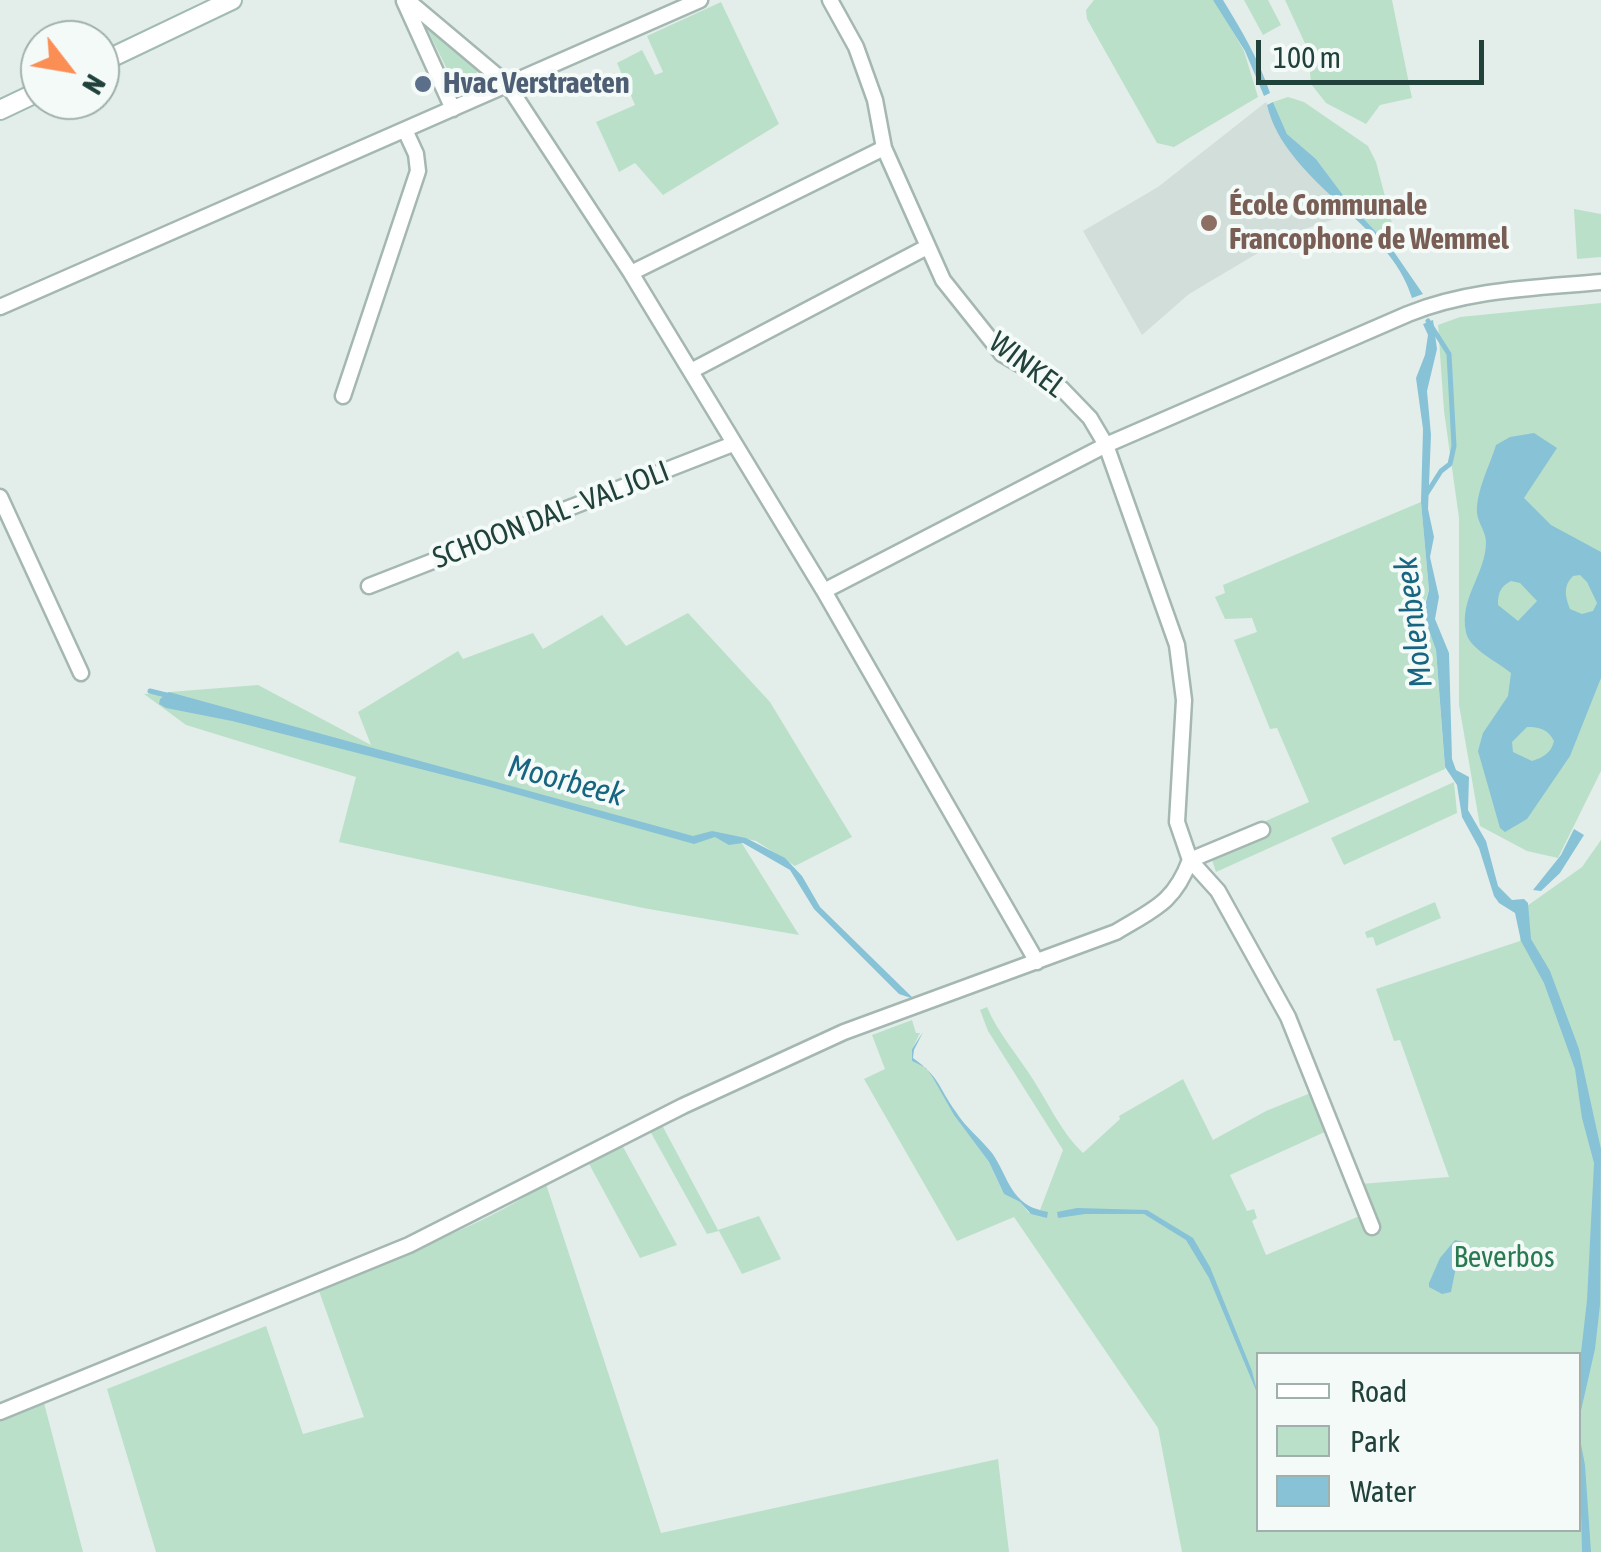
<!DOCTYPE html>
<meta charset="utf-8">
<style>
body{margin:0}
#map{position:relative;width:1601px;height:1552px;overflow:hidden;background:#e3eeea;font-family:"Asap Condensed",sans-serif}
canvas{display:block}
.legend{position:absolute;left:1256px;top:1352px;width:325px;height:180px;box-sizing:border-box;background:#f4faf8;border:2px solid #a0b0ac;margin:0;padding:12px 18px;list-style:none;font-size:30px;color:#21413b}
.legend li{display:flex;align-items:center;gap:20px;height:50px}
.legend b{width:50px;border:2px solid #a0b0ac}
.north{position:absolute;left:20px;top:20px;width:100px;height:100px;box-sizing:border-box;background:#f4faf8;border:2px solid #a0b0ac;border-radius:50%;rotate:121deg;font-size:28px;font-weight:700;line-height:40px;text-align:center;color:#21413b}
.north::after{content:'';display:block;margin:auto;width:35px;height:45px;background:#fa8e55;clip-path:polygon(50% 0,100% 100%,50% 72%,0 100%)}
.scale{position:absolute;left:1256px;top:40px;width:228px;height:45px;box-sizing:border-box;border:5px solid #21413b;border-top:0;padding-left:12px;font-size:30px;line-height:35px;white-space:nowrap;color:#21413b;-webkit-text-stroke:8px #f4faf8;paint-order:stroke}
</style>
<div id="map">
<canvas width="1601" height="1552"></canvas>
<ul class="legend">
<li><b style="height:12px;background:#fff"></b>Road</li>
<li><b style="height:28px;background:#bbe0c9"></b>Park</li>
<li><b style="height:28px;background:#88c2d6"></b>Water</li>
</ul>
<div class="north">N</div>
<div class="scale">100 m</div>
</div>
<script>
const g = document.querySelector('canvas').getContext('2d');
g.lineJoin = 'round';
function paint(path, color) { g.fillStyle = color; g.fill(path, 'evenodd'); }
function strokePath(path, color, width, dash) { g.strokeStyle = color; g.lineWidth = width; g.lineCap = dash ? 'butt' : 'round'; g.setLineDash(dash || []); g.stroke(path); }
function write(font, color, halo, rows, align = 'center') {
  g.font = font + ' "Asap Condensed",sans-serif'; g.lineWidth = 8; g.setLineDash([]); g.textBaseline = 'middle'; g.strokeStyle = halo; g.fillStyle = color; for (const [text, x, y, turn = 0] of rows) {
    g.save(); g.translate(x, y); g.rotate((+turn || 0) * Math.PI / 180); g.textAlign = isNaN(turn) ? turn : align; if (halo) g.strokeText(text, 0, 0); g.fillText(text, 0, 0); g.restore();
  }
}
paint(new Path2D(`
 M1266,102L1280,136L1349,214L1290,234L1189,294L1142,335L1083,231L1158,187Z`), '#d1ded9');
paint(new Path2D(`
 M1094,0H1215L1244,51L1258,97L1174,147L1157,143L1087,19L1086,10Z
 M1244,0H1268L1281,25L1263,35Z
 M1285,0H1392L1412,98L1380,105L1366,124L1326,103L1311,84L1308,50Z
 M721,2L779,124L663,195L635,163L619,172L596,122L635,105L617,63L642,50L655,75L663,72L647,36Z
 M430,29L479,67L478,72L454,83L428,31Z
 M1288,97L1304,102L1368,146L1376,162L1398,246L1392,249L1349,203L1316,159L1287,134L1273,102Z
 M1574,209L1601,214V257L1577,259Z
 M1601,303V771L1558,858L1527,851L1480,826L1459,705V518L1444,411L1438,325L1460,317Z
 M1421,502L1429,590L1423,607L1436,650L1445,769L1216,872L1211,857L1259,824L1309,802L1277,728L1270,729L1234,640L1257,632L1252,618L1225,619L1215,597L1225,593L1223,585Z
 M688,613L770,702L852,837L795,866L756,841L738,837L799,935L643,908L339,842L356,777L186,725L144,694L258,685L371,745L358,712L458,651L463,659L533,633L543,649L602,615L626,646Z
 M1454,782L1457,813L1344,865L1331,838Z
 M1601,840V1552H1182L1158,1428L1014,1217L957,1241L864,1079L885,1069L872,1035L912,1020L916,1033H920L912,1049V1061L926,1068L933,1078L956,1117L989,1162L1004,1194L1020,1202L1029,1213L1034,1208L1040,1210L1063,1150L988,1031L980,1010L987,1007C999,1035 1018,1055 1034,1081C1050,1106 1061,1132 1083,1153L1120,1119L1119,1116L1183,1079L1213,1140L1266,1111L1313,1092L1327,1131L1230,1175L1247,1211L1254,1209L1257,1218L1252,1221L1266,1255L1362,1215L1360,1184L1449,1177L1400,1040L1394,1041L1376,989L1520,941L1527,906L1582,867ZM1258,1354H1578V1530H1258Z
 M1435,902L1441,918L1376,946L1373,937L1367,938L1365,932Z
 M662,1125L718,1230L759,1216L781,1259L742,1274L719,1231L707,1234L650,1131Z
 M622,1145L677,1245L640,1258L588,1162Z
 M546,1184L661,1533L998,1459L1009,1552H156L107,1389L266,1326L303,1434L364,1417L319,1291C395,1256 475,1230 546,1184Z
 M44,1403L83,1552H0V1421Z`), '#bbe0c9');
paint(new Path2D(`
 M1213,0H1223C1242,31 1258,58 1270,93L1264,96L1245,51Z
 M1273,102L1287,134L1316,159L1349,203L1392,249L1423,294L1412,298C1390,223 1285,182 1267,105Z
 M1433,320L1437,349L1427,391L1431,435L1428,509L1434,537L1430,557L1439,597L1435,619L1449,653L1452,759L1456,770L1469,777L1468,810L1486,841L1498,886L1512,900L1524,899L1528,903L1531,939L1550,971L1579,1049L1601,1149L1600,1305L1595,1349L1580,1415L1579,1370L1587,1300L1594,1163L1582,1118L1575,1069L1544,983L1521,941L1515,913L1499,903L1494,896L1479,848L1462,817L1457,785L1445,767L1436,650L1423,613L1429,590L1421,502L1423,429L1416,378L1425,355L1428,335L1423,324Z
 M1534,433L1557,448L1524,498L1551,525L1601,552V678L1570,756L1527,819L1505,832L1500,828L1478,751L1483,733L1508,696L1511,673C1498,662 1469,649 1466,632C1459,598 1486,574 1486,542C1486,532 1478,523 1477,513C1476,491 1490,465 1496,445L1510,437ZM1580,575L1587,582L1597,603L1593,611L1582,614L1570,609C1565,596 1563,586 1573,576ZM1511,581L1520,583L1537,601L1518,621L1498,605C1498,593 1500,587 1511,581ZM1527,727C1539,727 1548,729 1554,741C1551,753 1544,757 1532,761L1513,752L1512,742Z
 M169,692L693,836L712,831L746,838L785,858L802,876L820,907L914,999L899,994L814,909L790,870L743,843L729,845L715,837L694,844L487,786L232,721L166,708L159,704L160,699Z
 M1574,829L1584,835L1560,873L1541,891L1533,890L1561,855Z
 M923,1032L914,1050L913,1058C940,1077 938,1087 956,1112C966,1128 981,1139 992,1153C1009,1177 1010,1206 1048,1212L1047,1218L1031,1214L1020,1202L1004,1194L989,1162L954,1115L933,1078L926,1068L912,1061V1049Z
 M1077,1208L1147,1210L1193,1238L1210,1267L1252,1371L1258,1395L1209,1278L1186,1240L1144,1214H1085L1058,1218L1057,1212Z
 M1455,1240L1464,1242L1465,1247L1458,1257L1451,1292L1442,1294L1429,1287V1283L1440,1258Z
 M1579,1434L1585,1465L1591,1552H1582Z`), '#88c2d6');
strokePath(new Path2D(`
 M1427,493L1441,471L1450,464L1454,446L1449,354L1428,321
 M150,691L166,695`), '#88c2d6', 5);
const street = new Path2D(`
 M407,0L507,84L631,273L824,591L1037,962
 M830,0L856,47L875,100L884,148L943,280L1002,354L1062,389L1090,418L1106,445L1177,645L1184,700L1177,822L1190,860L1218,891L1288,1017L1372,1227
 M404,1L453,109
 M631,273L884,148
 M0,307L700,0
 M691,371L927,247
 M343,396L418,171L416,154L405,130
 M0,497L81,673
 M369,586L733,444
 M824,591L1106,445L1408,314C1470,289 1535,288 1601,282
 M1190,860L1262,830
 M0,1412L409,1245L683,1106L844,1032L1116,932C1154,909 1174,903 1190,860`);
const secondary = new Path2D(`
 M100,63L232,0
 M0,110L40,91`);
strokePath(street, '#a5b7b2', 19);
strokePath(secondary, '#a1bab4', 22);
strokePath(street, '#fff', 14);
strokePath(secondary, '#fff', 18);
for (const [x, y, r, color] of [
 [423,84,10,"#5c6f8a"],
 [1209,223,10,"#8d6e63"]
]) { const dot = new Path2D(); dot.arc(x, y, r, 0, 2 * Math.PI); g.fillStyle = color; g.fill(dot); strokePath(dot, '#f4faf8', 4); }
write('bold 30px', '#4e5e75', '#f4faf8', [
 ["Hvac Verstraeten",443,84]
], 'left');
write('bold 30px', '#785e54', '#f4faf8', [
 ["École Communale",1229,206],
 ["Francophone de Wemmel",1229,240]
], 'left');
write('30px', '#21413b', '#f4faf8', [
 ["WINKEL",1027,365,37],
 ["SCHOON DAL - VAL JOLI",551,515,-21]
]);
write('30px', '#297a51', '#f4faf8', [
 ["Beverbos",1504,1258]
]);
write('italic 32px', '#176581', '#f4faf8', [
 ["Molenbeek",1414,622,-97],
 ["Moorbeek",566,781,15]
]);
</script>
